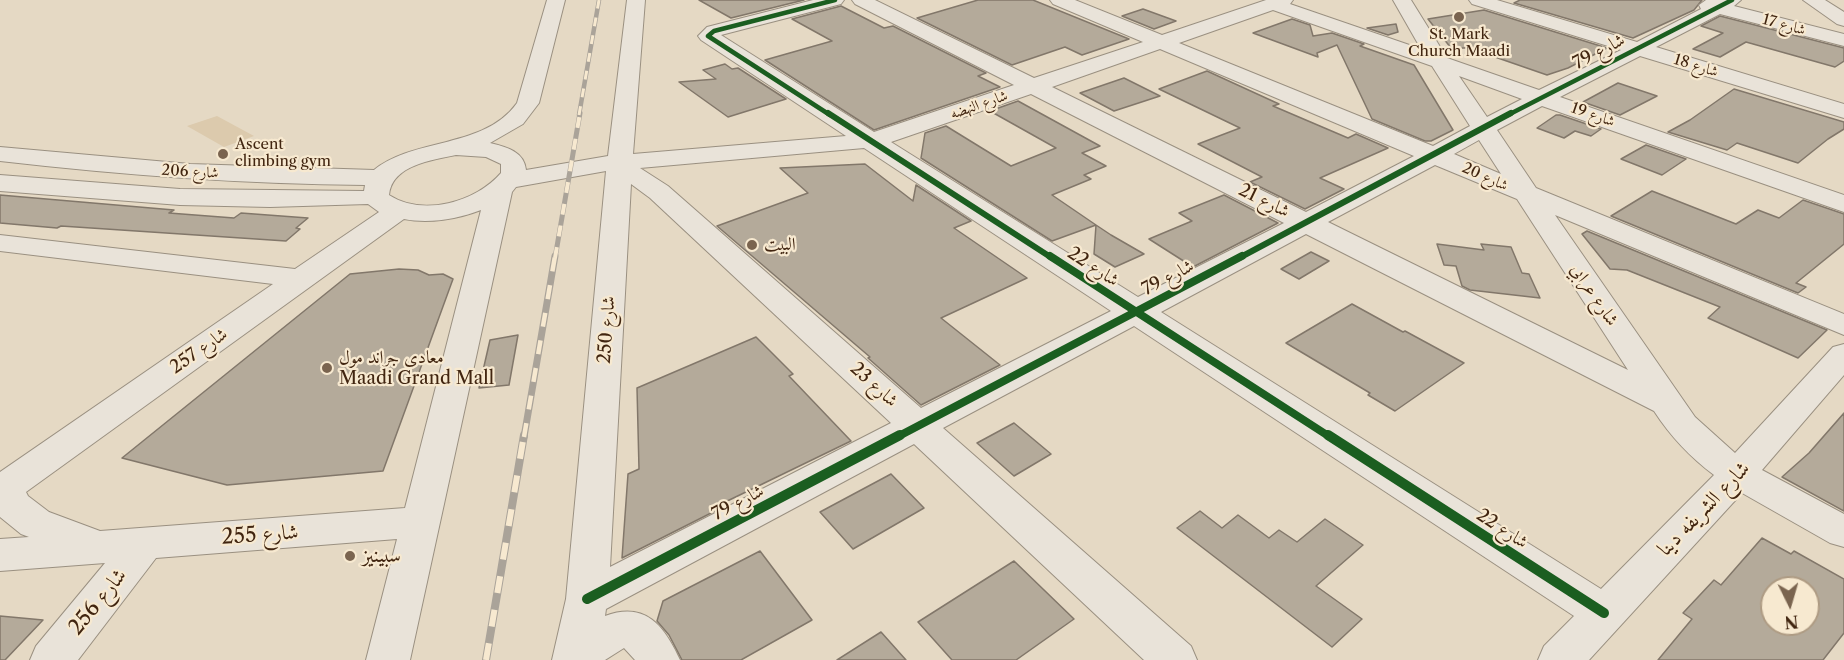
<!DOCTYPE html>
<meta charset="utf-8">
<style>
body{margin:0}
#map{position:relative;width:1844px;height:660px;overflow:hidden;background:#e5d9c4;font-family:"Libre Caslon Text",serif}
canvas{display:block}
.north{position:absolute;left:1760px;top:576px;width:60px;height:60px;box-sizing:border-box;background:#f7e9d0;border:2px solid #ae9b83;border-radius:50%;rotate:175deg;font-size:16px;font-weight:700;line-height:24px;text-align:center;color:#412510}
.north::after{content:'';display:block;margin:auto;width:21px;height:27px;background:#7a644f;clip-path:polygon(50% 0,100% 100%,50% 72%,0 100%)}
</style>
<div id="map">
<canvas width="1844" height="660"></canvas>
<div class="north">N</div>
</div>
<script>
const g = document.querySelector('canvas').getContext('2d');
g.lineJoin = 'round';
function paint(path, color) { g.fillStyle = color; g.fill(path, 'evenodd'); }
function strokePath(path, color, width, dash) { g.strokeStyle = color; g.lineWidth = width; g.lineCap = dash ? 'butt' : 'round'; g.setLineDash(dash || []); g.stroke(path); }
function write(font, color, halo, rows, align = 'center') {
  g.font = font + ' "Libre Caslon Text",Amiri,serif'; g.lineWidth = 4.5; g.setLineDash([]); g.textBaseline = 'middle'; g.strokeStyle = halo; g.fillStyle = color; for (const [text, x, y, turn = 0] of rows) {
    g.save(); g.translate(x, y); g.rotate((+turn || 0) * Math.PI / 180); g.textAlign = isNaN(turn) ? turn : align; if (halo) g.strokeText(text, 0, 0); g.fillText(text, 0, 0); g.restore();
  }
}
paint(new Path2D(`
 M217,116L254,136L224,147L187,126Z`), '#dccaad');
const building = new Path2D(`
 M699,0H804L731,18Z
 M978,0H1033L1129,39L1082,55L1065,47L1012,65L917,18Z
 M1520,0H1702L1694,10L1633,38L1514,3Z
 M841,6L884,28L893,26L986,73L978,76L1000,87L874,130L765,60L832,41L792,19Z
 M1143,9L1176,21L1154,29L1122,16Z
 M1484,10L1607,48L1568,68L1547,75L1469,48H1451L1428,19Z
 M1720,16L1844,48V61L1835,67L1746,42L1720,57L1693,49L1723,33L1701,26Z
 M1292,19L1310,25L1313,36L1332,33L1364,44L1360,46L1414,65L1453,130L1431,141H1425L1372,119L1337,45L1317,53L1318,57L1253,33Z
 M1396,24L1398,32L1388,35L1367,28Z
 M725,64L732,69L738,68L786,99L728,117L679,82L716,79L703,70Z
 M1207,71L1279,104L1273,106L1348,138L1356,134L1388,148L1320,178L1344,189L1305,209L1250,182L1262,177L1198,144L1240,128L1159,89Z
 M1124,78L1160,96L1114,111L1080,93Z
 M1618,83L1657,96L1620,115L1583,102Z
 M1734,89L1844,122V129L1828,139L1798,163L1737,143L1727,150L1668,132L1690,120Z
 M1018,101L1100,146L1082,153L1106,166L1084,175L1091,179L1052,195L1096,225L1052,241L921,158L925,133L946,126L1011,166L1056,148L990,111Z
 M1556,115H1560L1601,129L1591,136L1575,131L1564,138L1537,128Z
 M1646,145L1686,159L1662,175L1621,159Z
 M865,164L913,201L916,185L971,221L954,228L1027,278L941,318L1000,365L921,405L868,358L870,357L717,226L808,193L780,168Z
 M1652,191L1736,224L1758,210L1779,218L1803,200L1844,214V244L1796,283L1806,287L1798,293L1611,216Z
 M0,195L174,210L169,213L234,218L241,213L308,218L296,228L300,229L286,241L61,226L57,228L0,223Z
 M1224,195L1278,223L1193,267L1149,239L1192,221L1179,213Z
 M1096,225L1111,235L1144,254L1115,267L1094,254Z
 M1587,231L1827,330L1798,358L1708,318L1720,307L1627,270L1610,269L1582,234Z
 M1437,244L1484,250L1481,244L1511,247L1522,273L1529,274L1540,298L1470,290L1462,286L1456,266L1444,265Z
 M1311,252L1329,261L1299,279L1281,269Z
 M399,269L418,270L429,275L443,274L453,279L383,471L227,485L122,458L350,274Z
 M1352,304L1403,332L1405,331L1464,363L1395,411L1368,395L1370,393L1286,343Z
 M518,335L509,385L479,388L490,340Z
 M756,337L793,374L789,376L851,441L717,506L719,509L622,558L628,474L639,469L637,388Z
 M1844,413V511L1782,477L1809,453Z
 M1014,423L1051,454L1014,476L977,443Z
 M891,474L924,508L853,549L820,512Z
 M1200,511L1222,528L1238,515L1269,538L1279,530L1297,542L1325,519L1363,545L1316,586L1362,619L1332,647L1177,528Z
 M1762,538L1791,554L1794,551L1844,579V633L1823,660H1658L1692,619L1683,613L1714,580L1721,585ZM1772,588H1808V624H1772Z
 M760,551L812,620L741,660H682L669,635L657,621L663,601Z
 M1014,561L1074,619L1016,660H952L918,622Z
 M0,616L43,620L5,660H0Z
 M881,632L906,660H837Z`);
paint(building, '#b4aa9a');
strokePath(building, '#82776a', 1.5);
const minor = new Path2D(`
 M547,0H565L539,103L523,124L490,143C506,147 524,151 526,170L608,156L627,0H645L633,154L846,136L701,40L698,36L707,27L813,0H844L841,4L721,35L874,132L1014,85L855,4L852,0H875L1034,78L1143,42L1053,4L1050,0H1075L1162,35L1266,0H1293L1290,4L1421,49L1393,0H1411L1447,58L1539,90L1621,50L1472,4L1469,0H1497L1637,42L1701,9L1699,5L1706,0H1741L1734,6L1844,34V46L1720,14L1656,47L1844,104V118L1640,56L1560,97L1844,195V212L1542,106L1497,130L1536,188L1844,314V335L1555,215L1695,417L1735,453L1833,347L1844,344V375L1762,470L1844,514V547L1830,543L1742,493L1589,660H1538L1544,646L1574,616L1134,326L943,428L1191,646L1197,660H1144L914,444L606,609L605,616C646,601 664,626 680,660H635L624,648L605,660H552L566,599L606,171L516,187L512,192L410,660H366L397,539L156,558L78,660H30L36,646L105,563L0,571V539L29,537L21,534L0,517V472L273,284L0,251V235L295,269L379,212L368,204L270,207L180,205L0,191V175L180,189L364,191L365,185C243,184 121,175 0,161V147L190,164L374,170C415,137 484,149 517,103ZM1273,10L1432,66L1470,126L1433,146L1179,43ZM1160,49L1414,156L1306,212L1052,87ZM1459,76L1522,99L1487,117ZM1031,94L1284,223L1138,297L891,142ZM1479,140L1501,174L1454,154ZM864,148L1111,311L921,408L668,186L640,168ZM456,155L486,157L501,164V173C476,202 423,217 389,195C392,165 432,160 456,155ZM1435,165L1517,199L1628,370L1328,222ZM631,184L650,198L891,423L610,567ZM481,210L405,508L100,531L49,512L28,496L26,492L404,219C429,224 458,219 481,210ZM1306,234L1654,411C1671,437 1690,457 1714,475L1601,589L1161,312Z
 M1803,0H1825L1844,12V26L1837,24Z`);
strokePath(minor, '#9a9081', 2);
paint(minor, '#e9e3d9');
const railFar3 = new Path2D(`
 M579,115L599,0`);
const railFar2 = new Path2D(`
 M555,258L580,113`);
const railFar1 = new Path2D(`
 M524,437L555,256`);
const rail = new Path2D(`
 M486,660L524,435`);
strokePath(railFar3, '#aaa399', 4.5);
strokePath(railFar2, '#aaa399', 5);
strokePath(railFar1, '#aaa399', 7);
strokePath(rail, '#aaa399', 8);
strokePath(railFar3, '#f7e9d0', 3, [9]);
strokePath(railFar2, '#f7e9d0', 4, [11]);
strokePath(railFar1, '#f7e9d0', 4.5, [14]);
strokePath(rail, '#f7e9d0', 6, [17]);
strokePath(new Path2D(`
 M830,115L708,36L714,31L835,0
 M1508,115L1732,0`), '#1b5e20', 4.5);
strokePath(new Path2D(`
 M828,113L1052,258
 M1239,258L1511,113`), '#1b5e20', 6);
strokePath(new Path2D(`
 M1050,256L1330,437
 M897,437L1242,256`), '#1b5e20', 8);
strokePath(new Path2D(`
 M1328,435L1604,613
 M587,599L900,435`), '#1b5e20', 10);
for (const [x, y, r, color] of [
 [1459,17,6,"#7a644f"],
 [223,154,6,"#7a644f"],
 [752,245,6,"#7a644f"],
 [327,368,6,"#7a644f"],
 [350,556,6,"#7a644f"]
]) { const dot = new Path2D(); dot.arc(x, y, r, 0, 2 * Math.PI); g.fillStyle = color; g.fill(dot); strokePath(dot, '#f7e9d0', 2); }
write('15px', '#412510', '#f7e9d0', [
 ["شارع 17",1784,25,15],
 ["شارع 18",1696,66,17],
 ["شارع النهضه",979,105,-19],
 ["شارع 19",1593,115,19],
 ["شارع 206",190,172,3],
 ["شارع 20",1485,177,24]
]);
write('15px', '#412510', '#f7e9d0', [
 ["St. Mark",1459,35],
 ["Church Maadi",1459,52],
 ["Ascent",235,145,"left"],
 ["climbing gym",235,162,"left"]
]);
write('18px', '#412510', '#f7e9d0', [
 ["شارع 79",1599,52,-28],
 ["شارع 21",1264,201,26],
 ["شارع 22",1093,267,33],
 ["شارع 79",1168,278,-28],
 ["شارع عرابي",1594,295,56],
 ["شارع 250",607,330,-86],
 ["شارع 257",199,351,-35],
 ["شارع 23",874,385,42],
 ["شارع 79",738,503,-28],
 ["شارع 22",1502,529,33]
]);
write('18px', '#412510', '#f7e9d0', [
 ["البيت",764,245],
 ["معادى جراند مول",339,358],
 ["Maadi Grand Mall",339,379]
], 'left');
write('21px', '#412510', '#f7e9d0', [
 ["شارع الشريفه دينا",1704,509,-46],
 ["شارع 255",260,535,-4],
 ["شارع 256",98,602,-51]
]);
write('21px', '#412510', '#f7e9d0', [
 ["سبينيز",362,556]
], 'left');
</script>
